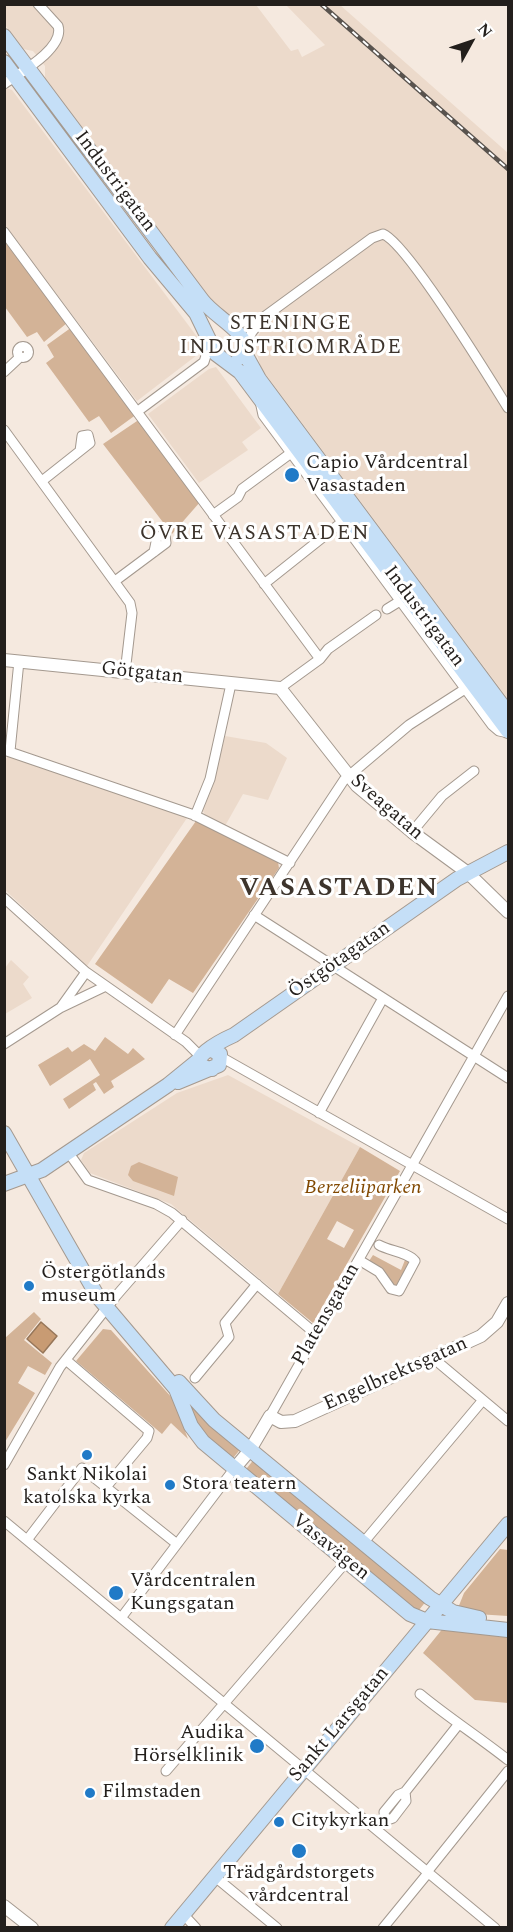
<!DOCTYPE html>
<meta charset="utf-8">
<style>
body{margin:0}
#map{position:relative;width:513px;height:1932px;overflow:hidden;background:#f5e9df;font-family:Spectral,serif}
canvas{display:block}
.frame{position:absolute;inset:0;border:6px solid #231f1c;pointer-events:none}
.north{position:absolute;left:441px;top:12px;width:60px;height:60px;-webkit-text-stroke:4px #fff;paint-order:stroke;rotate:50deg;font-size:16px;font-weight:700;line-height:24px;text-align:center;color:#231f1c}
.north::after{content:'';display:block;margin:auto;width:21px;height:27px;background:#231f1c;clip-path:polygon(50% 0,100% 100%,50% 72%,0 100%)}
</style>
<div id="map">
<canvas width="513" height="1932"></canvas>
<div class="frame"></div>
<div class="north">N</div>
</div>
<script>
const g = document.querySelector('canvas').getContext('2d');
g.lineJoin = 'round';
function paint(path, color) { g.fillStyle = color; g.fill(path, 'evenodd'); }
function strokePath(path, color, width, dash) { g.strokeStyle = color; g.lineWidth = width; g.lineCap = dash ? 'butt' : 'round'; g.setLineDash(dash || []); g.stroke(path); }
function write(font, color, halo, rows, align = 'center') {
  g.font = font + ' Spectral,serif'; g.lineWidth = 6; g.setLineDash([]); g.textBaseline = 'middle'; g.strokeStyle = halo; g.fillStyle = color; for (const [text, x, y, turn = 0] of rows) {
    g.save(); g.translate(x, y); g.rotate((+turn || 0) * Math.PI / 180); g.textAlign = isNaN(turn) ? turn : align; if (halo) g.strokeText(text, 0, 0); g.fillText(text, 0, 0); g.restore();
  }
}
paint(new Path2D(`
 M4,5H256L291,51L298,49L302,57L325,45L286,5H340L508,153V699L261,368L254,344L262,329L252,314L234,316L215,306L45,78V66L33,51L23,49L5,25Z
 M6,88L12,90L201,342V352L137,401L5,225Z
 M216,367L261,428L242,442L248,450L199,483L148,414L209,369Z
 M225,736L266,743L287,758L268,800L243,794L225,826L205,815L202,809L214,781Z
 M10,754L187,818L87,966L5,890L4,761Z
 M11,960L29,977L23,984L32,998L5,1014V968Z
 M228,1075L360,1147L278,1294L171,1204L90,1173L81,1160L84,1153L177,1093Z`), '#ecdacb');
paint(new Path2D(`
 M4,236L67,323L44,342L37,332L27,337L5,307Z
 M72,327L137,414L111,433L99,416L89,422L46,363L54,357L47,345Z
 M140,419L200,502L172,534L103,444Z
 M196,821L278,862L279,868L193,993L169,979L152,1004L95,964Z
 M105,1037L128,1054L133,1048L145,1059L111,1081L114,1087L104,1094L96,1082L93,1084L96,1090L69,1109L63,1099L100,1075L90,1059L50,1086L38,1065L68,1047L72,1052L84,1044L95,1051Z
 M360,1147L400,1171L313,1323L278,1294ZM337,1221L354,1230L344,1248L327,1239Z
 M139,1162L178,1177L174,1196L133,1181L128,1175L131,1166Z
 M373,1255L401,1270L405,1260L410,1261L396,1287L369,1261Z
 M34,1312L41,1319L24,1340L52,1363L45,1375L28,1366L18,1383L35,1393L5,1442V1338Z
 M103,1329L111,1330L173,1399L188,1439L171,1423L162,1434L76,1361Z
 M184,1394L242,1447L230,1462L204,1439Z
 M255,1458L427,1600L415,1615L243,1473Z
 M500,1549L508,1550V1616L476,1614L458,1608L464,1593Z
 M444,1627L508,1636V1703L475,1700L423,1653Z`), '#d3b397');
const water = new Path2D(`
 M41,1322L57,1336L43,1353L27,1339Z`);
paint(water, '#c89b73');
strokePath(water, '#967659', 1.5);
const minor = new Path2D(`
 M4,84C20,73 65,48 58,26L38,4
 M4,232L320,659
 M230,325L262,318
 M245,346L252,332L264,317L372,238L383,234C407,243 490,379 508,408
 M17.5 352a5.5 5.5 0 1 1 11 0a5.5 5.5 0 1 1-11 0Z
 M4,372L20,357
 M260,401L263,415L492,725L499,731L508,733
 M138,411L204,362L210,343
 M4,430L130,603L132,613L125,673
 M42,481L90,443L88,435L82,436L80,451
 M213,515L238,497L242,489L291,453
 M115,581L166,543L165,535L157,537L154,552
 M264,584L342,522
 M387,609L400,601
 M280,688L320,659L328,649L376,615
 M4,750L194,815L290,863
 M10,751L19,661
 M195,816L210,779L231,684
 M412,832L442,796L474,771
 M4,898L86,972L186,1042L201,1057
 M254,915L508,1078
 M61,1007L86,972
 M175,1035L344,780L409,725L465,689
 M4,1044L60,1008L106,986
 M221,1057L508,1219
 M319,1113L383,998
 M68,1152L88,1180L156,1204L172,1213L316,1334
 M359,1260L379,1272L391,1289L399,1291L415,1261C408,1252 389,1251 379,1245
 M433,1358L508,1421
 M66,1360L149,1431L147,1438L106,1487
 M195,1378L229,1337L225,1323L257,1284
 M270,1416L508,996
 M4,1465L60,1367L116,1296L182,1220
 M4,1521L495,1928
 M27,1540L82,1468L177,1544
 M363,1543L483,1400
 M121,1618L234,1469
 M420,1694C449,1718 479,1737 508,1760
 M166,1771L346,1562
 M385,1819L384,1812L398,1795L405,1792L458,1725
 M382,1822L393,1818L406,1801L405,1792
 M427,1872L508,1771
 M214,1876L277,1928
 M183,1914L196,1928
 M383,1928L428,1873`);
const tertiary = new Path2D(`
 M4,660L280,688L357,786L412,832L468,873L508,912
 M234,1469L250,1450L270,1416L281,1422L295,1421L481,1336L497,1322L508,1303
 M4,1906L32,1928`);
const secondary = new Path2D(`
 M4,36L202,300C214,316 242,329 245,346L239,358
 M4,62L150,258L196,313L216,354L240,372L508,731
 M244,352L259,379L508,713
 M212,1069C176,1063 225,1039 234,1035L457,879L508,852
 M178,1082L219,1065L220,1054L209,1049
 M4,1133L98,1297L176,1389L191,1426L203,1442L410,1614L427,1621L508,1630
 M4,1184L42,1170L168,1085L200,1059
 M179,1382L214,1420L430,1598L453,1612L479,1618
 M172,1928L508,1524`);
strokePath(minor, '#a4998f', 11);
strokePath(tertiary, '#a4998f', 14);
strokePath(secondary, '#a4998f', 16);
strokePath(minor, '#fff', 9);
strokePath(tertiary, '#fff', 12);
strokePath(secondary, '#c5dff7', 14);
const rail = new Path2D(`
 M321,4L508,169`);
strokePath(rail, '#59534e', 4.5);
strokePath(rail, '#fff', 2, [7]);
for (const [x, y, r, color] of [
 [292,475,8,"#207ac7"],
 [29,1286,6,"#207ac7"],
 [87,1455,6,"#207ac7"],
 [170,1485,6,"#207ac7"],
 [116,1593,8,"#207ac7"],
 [257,1746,8,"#207ac7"],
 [90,1793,6,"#207ac7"],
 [279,1822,6,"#207ac7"],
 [299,1851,8,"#207ac7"]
]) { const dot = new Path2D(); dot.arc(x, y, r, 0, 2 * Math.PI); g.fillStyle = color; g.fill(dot); strokePath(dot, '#fff', 2); }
write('20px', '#231f1c', '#fff', [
 ["Industrigatan",114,182,53],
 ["Industrigatan",423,617,53],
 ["Götgatan",142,674,6],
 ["Sveagatan",386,808,41],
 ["Östgötagatan",340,961,-35],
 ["Platensgatan",327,1315,-60],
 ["Engelbrektsgatan",396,1375,-24],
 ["Vasavägen",330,1548,39],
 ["Sankt Larsgatan",340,1725,-50]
]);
write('20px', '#231f1c', '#fff', [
 ["Capio Vårdcentral",306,464],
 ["Vasastaden",306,487],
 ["Östergötlands",41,1274],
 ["museum",41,1297],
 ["Sankt Nikolai",87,1476,"center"],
 ["katolska kyrka",87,1499,"center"],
 ["Stora teatern",182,1485],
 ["Vårdcentralen",130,1582],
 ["Kungsgatan",130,1605],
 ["Audika",244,1734,"right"],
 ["Hörselklinik",244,1757,"right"],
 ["Filmstaden",102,1793],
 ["Citykyrkan",291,1822],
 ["Trädgårdstorgets",299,1874,"center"],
 ["vårdcentral",299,1897,"center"]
], 'left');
write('italic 20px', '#814800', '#fff', [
 ["Berzeliiparken",363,1189]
]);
g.letterSpacing = '1.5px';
write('21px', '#3d342c', '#fff', [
 ["STENINGE",291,325],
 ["INDUSTRIOMRÅDE",291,349],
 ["ÖVRE VASASTADEN",255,535]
]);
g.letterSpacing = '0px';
g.letterSpacing = '1.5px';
write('bold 26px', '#3d342c', '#fff', [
 ["VASASTADEN",339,890]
]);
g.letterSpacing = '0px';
</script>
